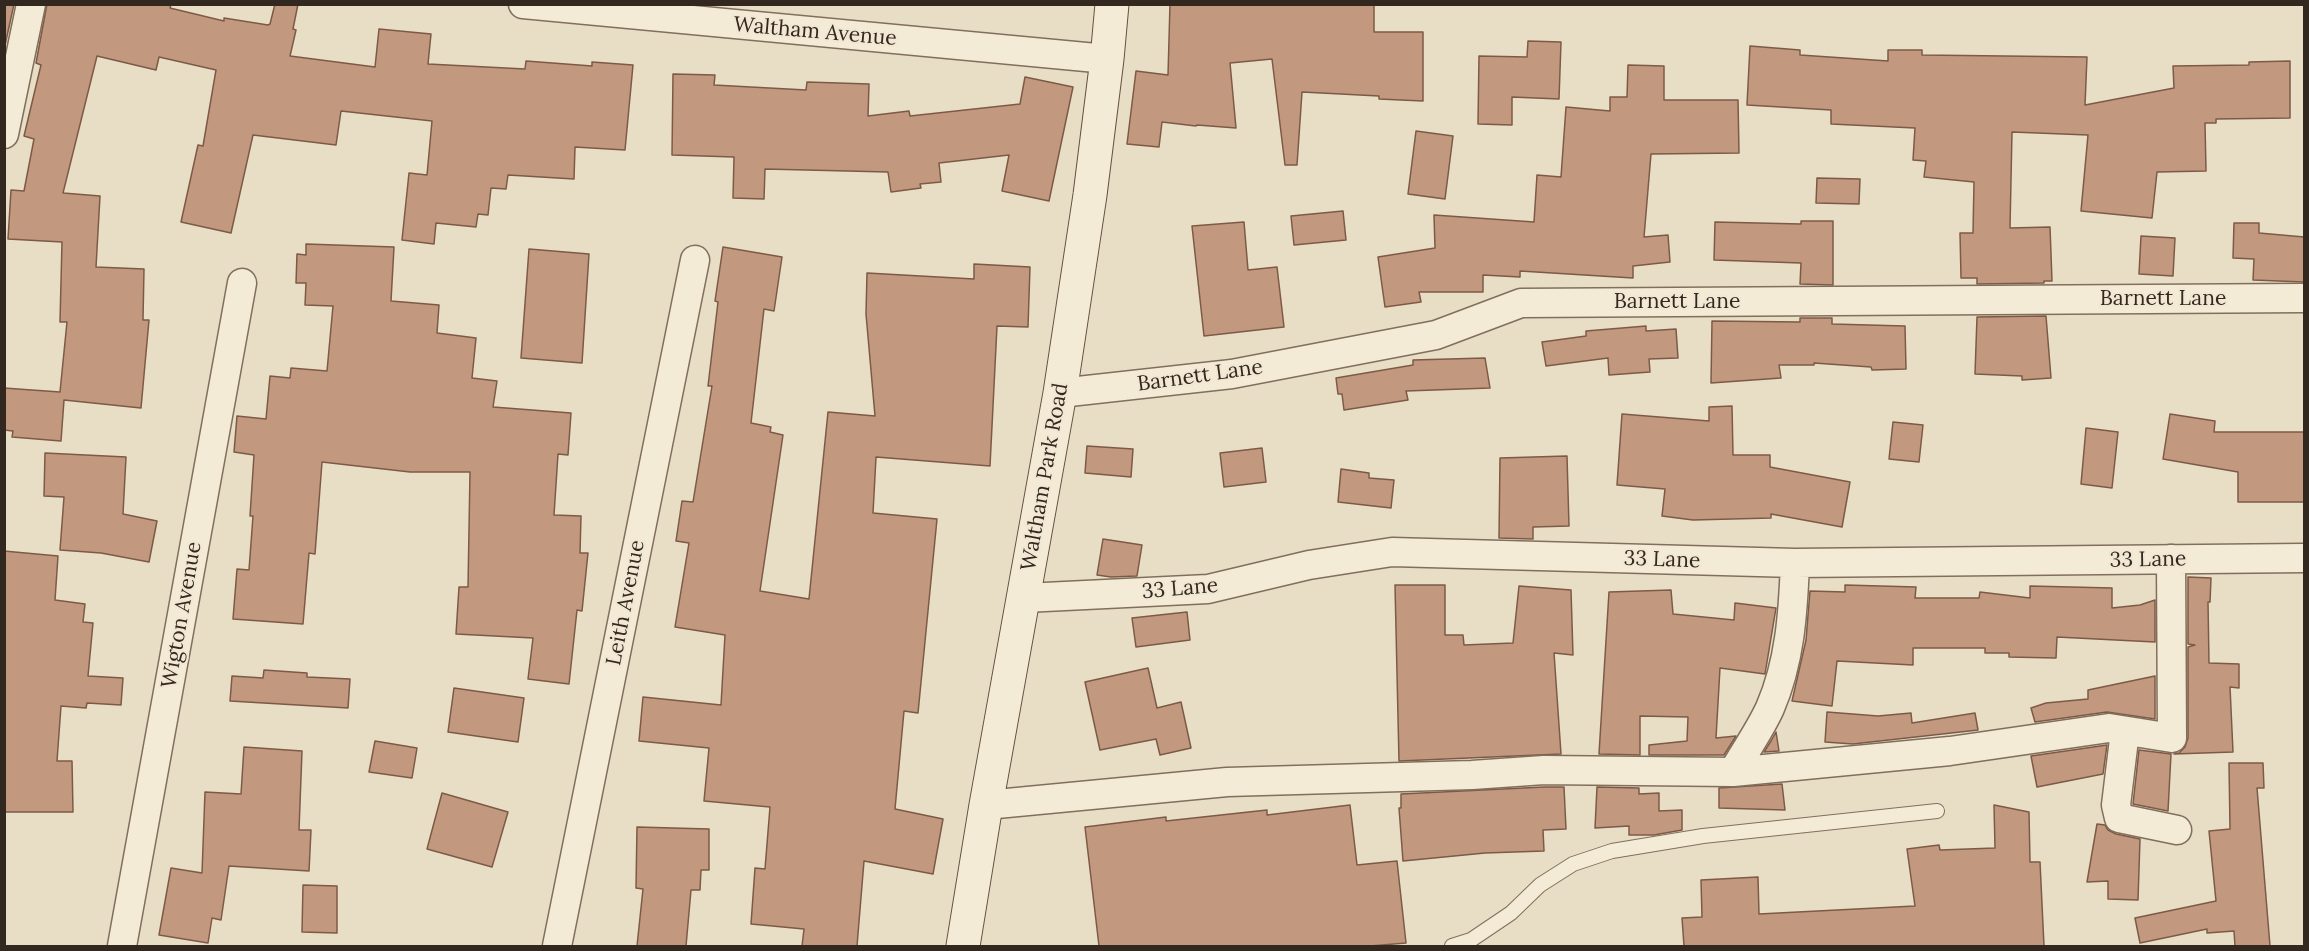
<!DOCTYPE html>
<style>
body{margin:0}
#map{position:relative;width:2309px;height:951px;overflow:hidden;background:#e8ddc5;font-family:Lora,serif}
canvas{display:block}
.frame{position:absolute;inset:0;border:6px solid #33281f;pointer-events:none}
</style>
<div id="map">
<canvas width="2309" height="951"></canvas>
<div class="frame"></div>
</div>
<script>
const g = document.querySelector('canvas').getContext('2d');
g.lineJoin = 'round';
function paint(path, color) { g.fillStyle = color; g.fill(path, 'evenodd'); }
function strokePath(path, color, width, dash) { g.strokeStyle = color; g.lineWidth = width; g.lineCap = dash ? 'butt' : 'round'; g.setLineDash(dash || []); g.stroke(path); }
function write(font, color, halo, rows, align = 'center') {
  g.font = font + ' Lora,serif'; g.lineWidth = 4.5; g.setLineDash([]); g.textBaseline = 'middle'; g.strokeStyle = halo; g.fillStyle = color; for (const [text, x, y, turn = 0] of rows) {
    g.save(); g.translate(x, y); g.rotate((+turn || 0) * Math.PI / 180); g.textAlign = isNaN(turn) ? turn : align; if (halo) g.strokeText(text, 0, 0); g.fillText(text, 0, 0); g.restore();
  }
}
const building = new Path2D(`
 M4,4H14L4,50Z
 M47,4H171L170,8L224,21V18L268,25L270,24L275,4H298L293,29L296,30L290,56L375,67L379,29L431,34L428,64L525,69L526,61L592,66V62L633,65L625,150L575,147L574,179L508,175L506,189L491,188L488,215L478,214L476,227L436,223L434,244L402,240L409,173L427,175L432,121L341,111L336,145L253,135L231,233L181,222L198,145L203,146L216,70L159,57L156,70L97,56L63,193L100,196L96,267L144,269L143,320H149L141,408L64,400L61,441L12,437L13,431L4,430V388L60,392L67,322H60L62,242L8,239L11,190L24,191L34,139L24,136L41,65L36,63Z
 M1170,4H1374V32H1423V101L1379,99V96L1302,92L1297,165H1285L1272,59L1230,63L1236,128L1197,125L1196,126L1162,122L1159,147L1127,144L1136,71L1168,75Z
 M1528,41L1561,42L1559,99L1512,97V125L1478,124L1479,56L1527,57Z
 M1750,46L1800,50V55L1888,61V50H1922V55L2087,57L2085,105L2174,88L2173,66L2249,65V62L2290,61V118L2216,119V123H2205L2206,171L2157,172L2152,218L2081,211L2088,135L2012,132L2010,228L2050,227L2052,281H2044V283L1977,284V278H1961L1960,233H1973L1974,182L1924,177L1926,161L1913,160L1915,128L1831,124V110L1747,105Z
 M1628,65L1664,66V100H1738L1739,153L1651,154L1644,237L1668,235L1670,262L1633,266V278L1520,271V277L1483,275V292H1419L1421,302L1385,307L1378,257L1435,248L1434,215L1534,222L1537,175L1561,177L1566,107L1610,111V97H1627Z
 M673,74L715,75L714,85L806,90L807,82L869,84L868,116L909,111L910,116L1020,104L1025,77L1073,87L1049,201L1002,191L1009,155L939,163L941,182L920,184L921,188L891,192L888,172L765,169L764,199L733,198L734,157L672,155Z
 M1416,131L1453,136L1445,199L1408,194Z
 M1817,178L1860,179L1859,204L1816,203Z
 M1343,211L1346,240L1294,245L1291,216Z
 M1801,221H1833V285L1800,284L1801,263L1714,260L1715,222L1801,224Z
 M1244,222L1248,270L1277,267L1284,327L1204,336L1192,226Z
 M2234,223H2259V233L2304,237V282L2253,280L2254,259L2233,258Z
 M2141,236L2175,238L2173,276L2139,274Z
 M306,244L394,247L391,301L439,305L437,333L476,338L472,378L497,381L493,407L571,413L568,455L558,454L554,515L581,516L580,553H588L582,611L577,610L569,684L528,679L533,638L456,634L459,587H468L470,472H410L322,462L315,554L309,553L303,624L233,619L237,569L249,570L253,516H250L254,455L234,452L237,416L266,419L270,376L290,378L291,368L327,371L333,306L305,305L306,283H296L297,254L306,255Z
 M723,247L782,257L774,311L764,309L751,423L771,427L770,432L783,435L760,591L809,599L828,412L875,416L866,314L867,273L974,279V264L1030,267L1028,327L997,326L990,466L876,457L873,513L937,519L918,713L904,711L895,809L943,819L933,874L864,861L857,946H802L804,929L751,924L755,868L765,869L770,807L704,801L709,748L639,741L643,697L721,705L725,635L675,627L689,543L676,541L682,501L693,502L712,386H708L718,302L715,301Z
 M529,249L589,254L582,363L521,358Z
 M2046,316L2051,378L2022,380V376L1975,374L1977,317Z
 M1800,318H1832V324L1905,326L1906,369L1872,370L1871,367L1814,363V365H1779L1781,378L1711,383L1712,321L1800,322Z
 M1646,326V331L1676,329L1678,358L1649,359L1650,372L1609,375L1608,358L1546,366L1542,342L1586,336V331Z
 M1485,358L1490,388L1406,391L1408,400L1344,410L1342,394H1338L1336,378L1413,365V360Z
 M1732,406L1733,455H1770V467L1850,482L1842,527L1771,514V518L1693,520L1662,516L1665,489L1617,485L1622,414L1709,421V407Z
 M2170,414L2215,421L2214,432H2304V502H2238V472L2163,459Z
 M1893,422L1923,425L1919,462L1889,459Z
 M2086,428L2118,432L2112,488L2081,484Z
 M1087,446L1133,449L1131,477L1085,473Z
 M1262,448L1266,482L1224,487L1220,453Z
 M45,453L126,457L123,514L157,521L149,562L101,553L60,550L64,497L44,496Z
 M1567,456L1569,526L1533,527V539L1499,538L1500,458Z
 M1341,469L1369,473V478L1394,480L1391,508L1338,502Z
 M1103,539L1142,545L1137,576L1111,577L1097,575Z
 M4,551L58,556L55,600L85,604L83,622L93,623L88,676L123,678L121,705L87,703L86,708L61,706L57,761H72L73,812H4Z
 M2188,577L2211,578L2210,602H2208L2209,663L2239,664V688L2230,687L2233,752L2174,754L2179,753L2185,747L2188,738V647L2195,645L2188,644Z
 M1395,585H1445V635H1463L1464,645L1513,643L1519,586L1571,590L1573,655L1554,653L1561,754L1399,761Z
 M1845,585L1916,587L1915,598H1979L1980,592L2030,598V586L2112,588V608L2140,605L2155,600V642L2057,637L2056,658L2009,657V653H1985V648H1913V665L1837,661L1832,706L1792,701L1806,640L1810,591L1845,592Z
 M1671,590L1673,614L1734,620L1735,603L1776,608L1765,674L1720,668L1716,738L1736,736L1724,755H1649V745L1687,741L1688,717L1640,716V755L1599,754L1609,592Z
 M1187,612L1190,640L1136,647L1132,618Z
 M1148,668L1157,708L1181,702L1191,748L1160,755L1156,739L1100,750L1085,682Z
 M264,670L307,673V677L350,679L348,708L230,701L232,676L263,678Z
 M2155,676V719L2107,712L2035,722L2031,708L2046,703L2088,699V690Z
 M454,688L524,698L518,742L448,732Z
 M1827,712L1878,716L1911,713L1912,723L1975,713L1978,730L1853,744L1825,742Z
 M1776,732L1779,751L1764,752L1771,741Z
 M375,741L417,748L412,778L369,772Z
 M2107,745L2103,774L2037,787L2031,756Z
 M244,747L302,751L299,830H311L309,871L229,866L221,920L212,918L208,943L159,935L171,868L202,873L205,792L241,794Z
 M2139,750L2171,754L2168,811L2133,804Z
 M2229,763H2263L2264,788H2257L2270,946H2235L2234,931L2207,933V929L2140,943L2135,918L2216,901L2209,831L2230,829Z
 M1782,784L1785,810L1719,808V788Z
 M1544,787H1564L1566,829L1543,830L1544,851L1485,853L1403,861L1399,808H1401V794Z
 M1597,787L1639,788V794L1659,793V811L1682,810V830L1654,835H1629V826L1595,828Z
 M442,793L508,812L492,867L427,849Z
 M1350,805L1357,865L1397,861L1406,943L1370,946H1099L1085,827L1166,817V821L1267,810V815Z
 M1994,805L2029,812L2030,862H2040L2044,946H1684L1682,918L1702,917L1701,880L1758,877L1759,914L1915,906L1907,849L1939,845L1940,850L1995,848Z
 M2097,824L2105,825L2108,830L2116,834L2140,839L2138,900L2108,899V881L2087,882Z
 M637,827L709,829V870H701L700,890H691L686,946H637L643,889L636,888Z
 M303,885L337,886V933L302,932Z`);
paint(building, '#c2997f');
strokePath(building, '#7d5a46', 1.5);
const service = new Path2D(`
 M1452,946L1471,940L1511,913L1540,885L1573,864L1612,851L1703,836L1937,811`);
const minor = new Path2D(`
 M523,4L1107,59
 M4,134L31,4
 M1060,393L1232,374L1436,335L1521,303L2304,298
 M1024,598L1208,589L1309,565L1392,552L1795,563L2304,558
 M2125,731L2116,805L2119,818L2177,830
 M1733,772L1950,751L2109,728L2172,738L2171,559
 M986,805L1227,782L1472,775L1544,770L1733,772C1745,751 1760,730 1770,708C1790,662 1793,613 1795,563
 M122,946L242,283
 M557,946L695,260`);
const secondary = new Path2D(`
 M963,946L986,805L1060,393L1090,195L1107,59L1112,4`);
strokePath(service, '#816f5d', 16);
strokePath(minor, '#816f5d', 31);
strokePath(secondary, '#635140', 35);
strokePath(service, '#f4ebd7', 14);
strokePath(minor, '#f4ebd7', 28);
strokePath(secondary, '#f4ebd7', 33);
write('21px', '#33281f', '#f1e7d3', [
 ["Waltham Avenue",815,32,5],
 ["Barnett Lane",2163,299],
 ["Barnett Lane",1677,302],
 ["Barnett Lane",1200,376,-8],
 ["Waltham Park Road",1045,477,-80],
 ["33 Lane",1662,560,2],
 ["33 Lane",2148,560,-1],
 ["33 Lane",1180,589,-5],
 ["Leith Avenue",626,603,-79],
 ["Wigton Avenue",182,615,-80]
]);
</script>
